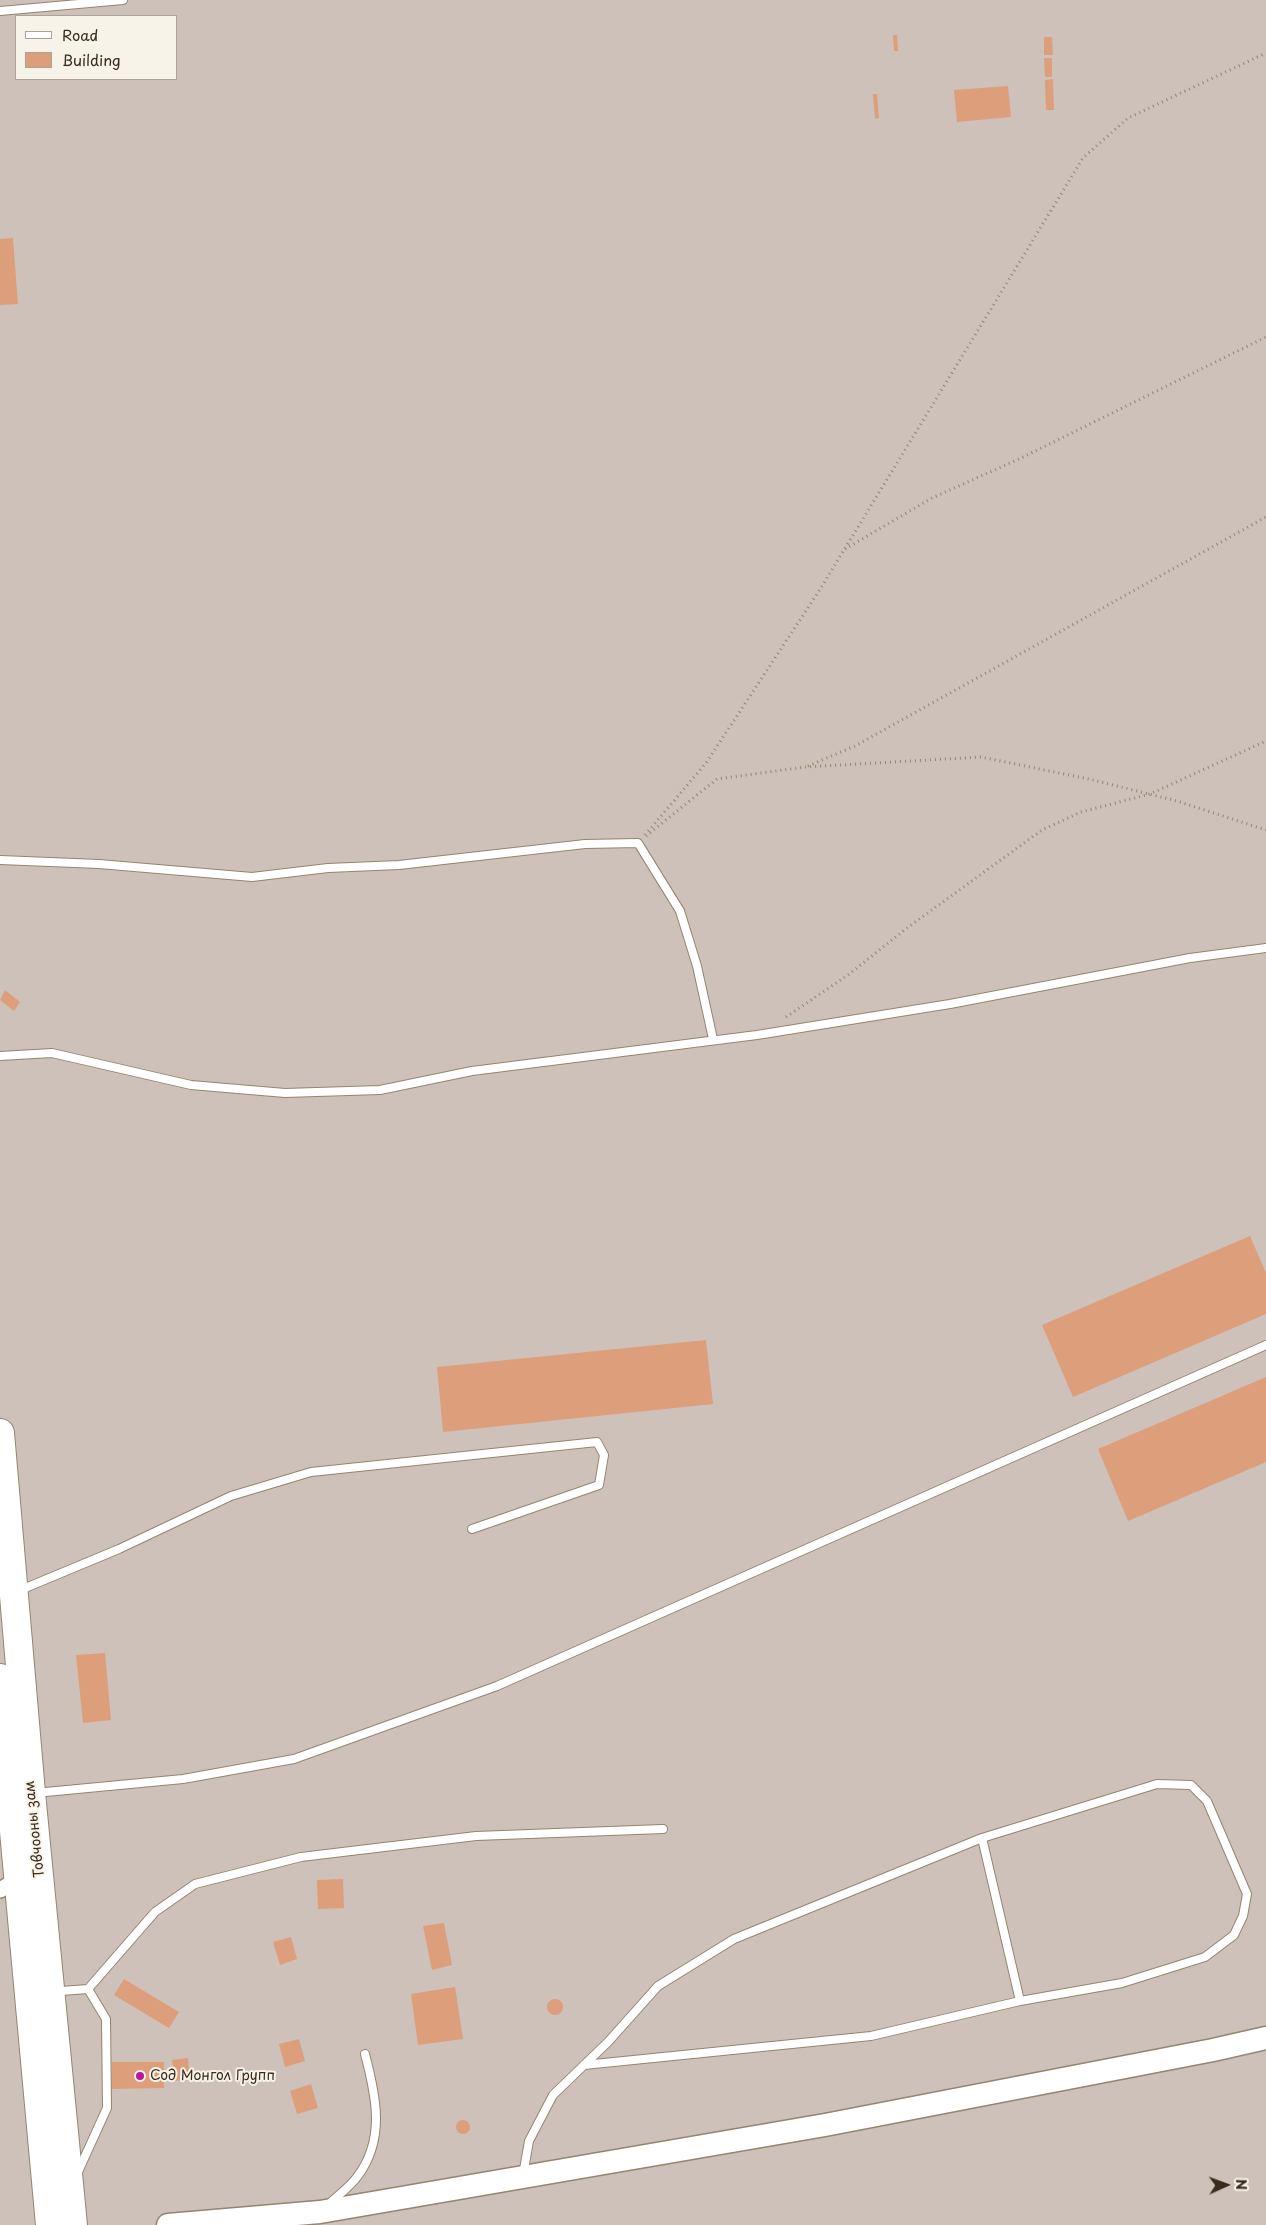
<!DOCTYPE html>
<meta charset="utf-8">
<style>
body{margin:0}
#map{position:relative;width:1266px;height:2225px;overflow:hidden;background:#ede0bf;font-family:"Playpen Sans",sans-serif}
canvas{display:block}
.legend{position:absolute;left:15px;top:15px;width:162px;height:65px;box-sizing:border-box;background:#f7f3e8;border:1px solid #aca397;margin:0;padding:6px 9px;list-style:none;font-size:15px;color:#3b2a1e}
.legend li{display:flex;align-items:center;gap:10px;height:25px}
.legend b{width:25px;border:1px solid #aca397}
.north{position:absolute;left:1201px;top:2160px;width:50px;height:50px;-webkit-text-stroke:4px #f7f3e8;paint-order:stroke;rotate:88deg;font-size:14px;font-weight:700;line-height:20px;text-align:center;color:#3b2a1e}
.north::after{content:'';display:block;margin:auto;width:18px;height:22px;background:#3b2a1e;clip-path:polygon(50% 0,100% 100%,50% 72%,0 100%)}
</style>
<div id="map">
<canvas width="1266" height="2225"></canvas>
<ul class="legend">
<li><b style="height:6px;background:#fff"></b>Road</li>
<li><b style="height:14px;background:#dd9e7c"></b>Building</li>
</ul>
<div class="north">N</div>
</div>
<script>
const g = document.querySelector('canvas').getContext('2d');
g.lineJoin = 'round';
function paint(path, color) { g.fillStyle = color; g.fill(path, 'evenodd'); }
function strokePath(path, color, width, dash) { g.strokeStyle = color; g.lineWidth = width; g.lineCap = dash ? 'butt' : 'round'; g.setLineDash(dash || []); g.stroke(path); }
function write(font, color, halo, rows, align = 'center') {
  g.font = font + ' "Playpen Sans",sans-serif'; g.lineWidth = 4; g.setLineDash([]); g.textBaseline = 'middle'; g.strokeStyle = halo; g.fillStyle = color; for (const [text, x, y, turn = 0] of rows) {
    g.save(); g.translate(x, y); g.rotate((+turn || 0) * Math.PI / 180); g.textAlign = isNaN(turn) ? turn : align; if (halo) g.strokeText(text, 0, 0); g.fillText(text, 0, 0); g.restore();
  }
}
paint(new Path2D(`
 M0,0H1266V2225H0ZM16,16H176V79H16Z`), '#cec1ba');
paint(new Path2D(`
 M893,35H897L898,51H894Z
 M1044,37H1052L1053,55H1044Z
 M1044,58H1052V77H1045Z
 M1053,79L1054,110H1046L1045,80Z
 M1008,86L1011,117L957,122L954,90Z
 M873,94H877L879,118L875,119Z
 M13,238L18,304L0,305V239Z
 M5,990L20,1002L14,1011L0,1000Z
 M1250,1236L1266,1273V1314L1073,1397L1042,1325Z
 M706,1340L713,1404L443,1432L437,1367Z
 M1266,1377V1462L1128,1521L1098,1449Z
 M105,1653L111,1720L83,1723L76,1655Z
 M343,1879L344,1908L318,1909L317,1880Z
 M444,1923L452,1965L432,1970L423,1926Z
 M291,1937L297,1959L280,1965L273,1942Z
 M124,1979L179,2012L169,2028L114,1995Z
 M455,1987L463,2039L418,2045L411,1994Z
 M547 2007a8 8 0 1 1 16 0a8 8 0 1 1-16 0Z
 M299,2039L305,2061L285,2067L279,2044Z
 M188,2058L190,2079L175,2081L172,2060Z
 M112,2062H164V2088L112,2089Z
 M311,2084L318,2108L297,2114L290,2091Z
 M456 2127a7 7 0 1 1 14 0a7 7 0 1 1-14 0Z`), '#dd9e7c');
const lane = new Path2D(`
 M0,11L123,0
 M0,860L99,864L252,877L328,868L399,865L585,844L638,843L680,911L697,966L713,1039
 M0,1056L52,1053L191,1085L285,1093L380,1090L472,1071L757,1035L950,1004L1190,958L1266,948
 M18,1591L119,1549L231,1496L311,1472L597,1442L604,1455L599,1485L472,1529
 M35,1793L183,1779L294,1759L497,1686L1266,1345
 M982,1838L1020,2001
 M57,1987L61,1991L88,1989L106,2019L107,2108L77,2174
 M88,1989L155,1912L195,1884L301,1857L476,1836L663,1829
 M523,2175L529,2141L553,2095L608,2042L658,1986L734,1939L982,1838L1157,1784L1191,1785L1207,1801L1247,1894L1243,1916L1234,1935L1205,1957L1122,1983L1020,2001L871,2036L584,2065
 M329,2204C338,2195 350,2187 357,2177C386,2139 376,2096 365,2054`);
const street = new Path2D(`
 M0,1890L18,1879`);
const secondary = new Path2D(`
 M168,2225L320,2212L825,2125L1213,2050L1266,2038`);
const highway = new Path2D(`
 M0,1433L31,1793L73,2225
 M0,1678L50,2225`);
strokePath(lane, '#94856e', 10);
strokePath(street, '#94856e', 18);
strokePath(secondary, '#94856e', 25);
strokePath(highway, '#94856e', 30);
strokePath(new Path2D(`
 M845,549L932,498L1019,459L1266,337
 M808,766L855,746L1266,517
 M645,835L706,763L819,591L1083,158L1128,118L1266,53
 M646,836L717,779L805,767L981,757L1089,779L1177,801L1266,830
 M786,1017L848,975L907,928L1042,830L1081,812L1150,794L1266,741`), '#94856e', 3, [1, 4]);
strokePath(lane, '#fff', 8);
strokePath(street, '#fff', 15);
strokePath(secondary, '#fff', 22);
strokePath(highway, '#fff', 28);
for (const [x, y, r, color] of [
 [140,2076,5,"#b5179e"]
]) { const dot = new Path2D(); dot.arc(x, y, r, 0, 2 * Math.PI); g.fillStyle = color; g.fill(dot); strokePath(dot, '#f7f3e8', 2); }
write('14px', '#3b2a1e', '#f7f3e8', [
 ["Товчооны зам",35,1829,-96]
]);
write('14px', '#3b2a1e', '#f7f3e8', [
 ["Сод Монгол Групп",150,2076]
], 'left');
</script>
